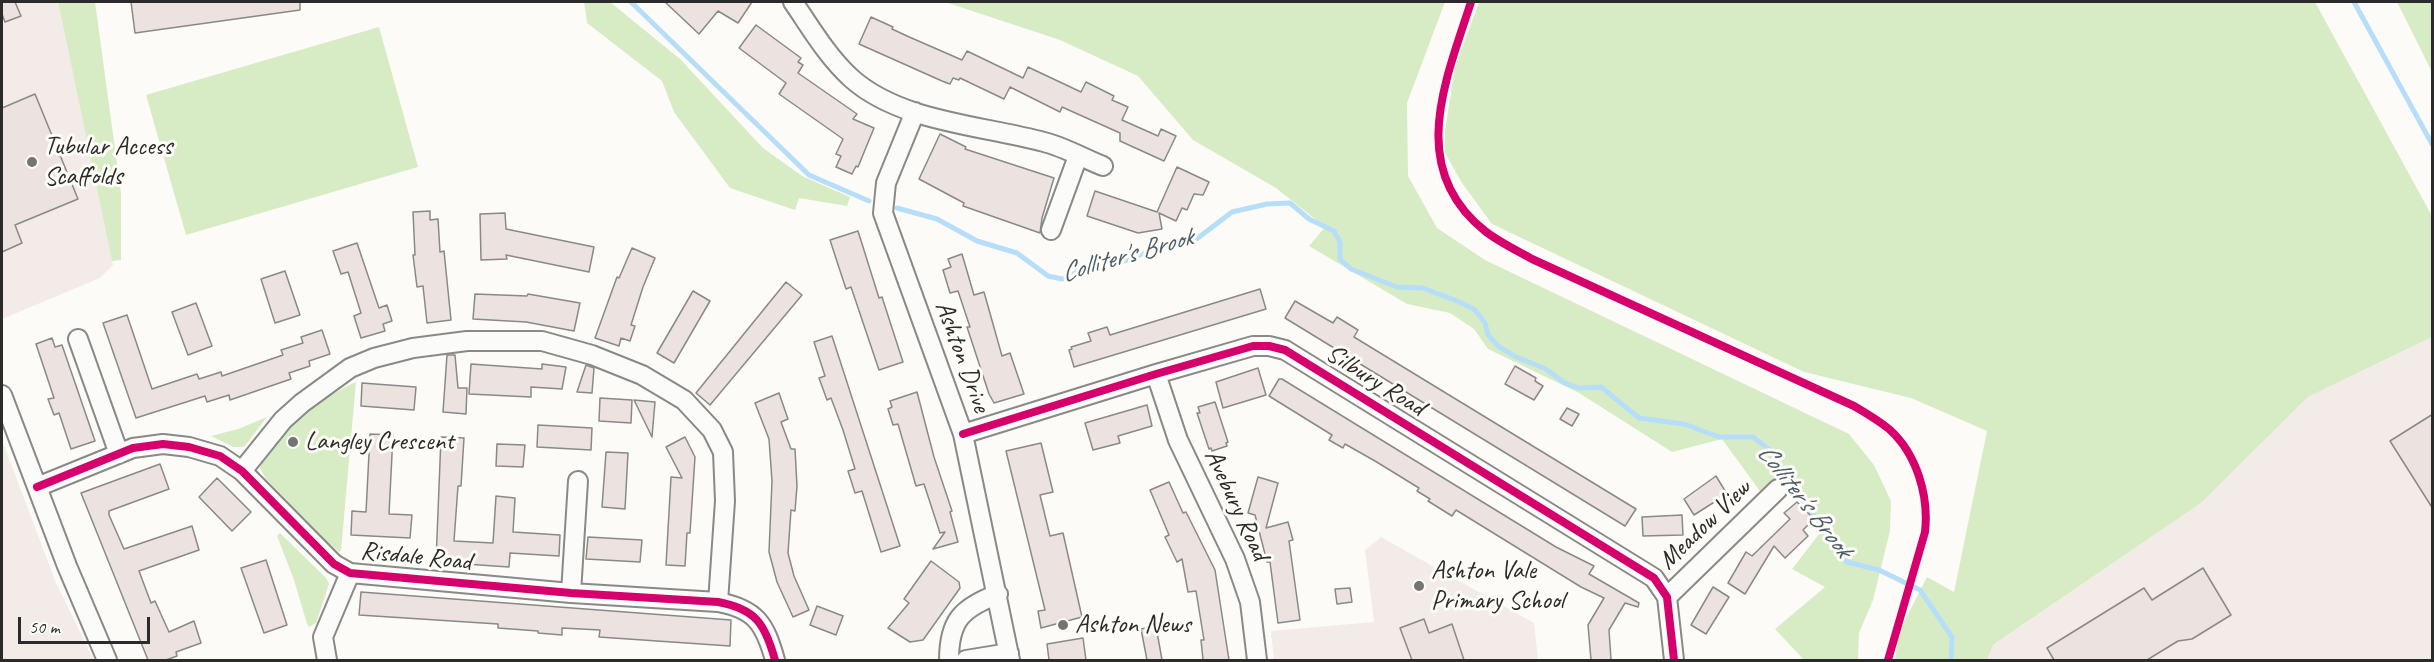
<!DOCTYPE html>
<style>
body{margin:0}
#map{position:relative;width:2434px;height:662px;overflow:hidden;background:#fcfbf8;font-family:Caveat,sans-serif}
canvas{display:block}
.frame{position:absolute;inset:0;border:3px solid #2b2b2b;pointer-events:none}
.scale{position:absolute;left:18px;top:617px;width:132px;height:27px;box-sizing:border-box;border:3px solid #2b2b2b;border-top:0;padding-left:8px;font-size:18px;line-height:21px;white-space:nowrap;color:#2b2b2b;-webkit-text-stroke:4px #fdfcf7;paint-order:stroke}
</style>
<div id="map">
<canvas width="2434" height="662"></canvas>
<div class="frame"></div>
<div class="scale">50 m</div>
</div>
<script>
const g = document.querySelector('canvas').getContext('2d');
g.lineJoin = 'round';
function paint(path, color) { g.fillStyle = color; g.fill(path, 'evenodd'); }
function strokePath(path, color, width, dash) { g.strokeStyle = color; g.lineWidth = width; g.lineCap = dash ? 'butt' : 'round'; g.setLineDash(dash || []); g.stroke(path); }
function write(font, color, halo, rows, align = 'center') {
  g.font = font + ' Caveat,sans-serif'; g.lineWidth = 6; g.setLineDash([]); g.textBaseline = 'middle'; g.strokeStyle = halo; g.fillStyle = color; for (const [text, x, y, turn = 0] of rows) {
    g.save(); g.translate(x, y); g.rotate((+turn || 0) * Math.PI / 180); g.textAlign = isNaN(turn) ? turn : align; if (halo) g.strokeText(text, 0, 0); g.fillText(text, 0, 0); g.restore();
  }
}
paint(new Path2D(`
 M2,2H58L113,265L100,278L2,319Z
 M2432,337V660H1987L1992,646L2201,503L2308,397Z
 M2,440L56,583L94,660H2Z
 M1381,537L1534,623L1538,660H1274L1271,631L1374,622L1365,550Z`), '#f3ebe7');
paint(new Path2D(`
 M58,2H95L121,193V260L112,261Z
 M584,2H610L680,59L763,148L802,176L850,197L847,206L799,198L795,210L730,188L674,112L662,81L587,23Z
 M945,2H1445L1407,103L1408,176L1437,228L1485,260L1849,434L1874,465L1891,501L1890,531L1873,600L1859,633L1858,660H1804L1775,629L1825,587L1792,569L1823,529L1791,476L1762,494L1722,439L1672,452L1579,393L1488,349L1474,329L1450,313L1407,304L1309,246L1325,227L1276,188L1193,140L1138,76L1060,40Z
 M1479,2H2315L2432,216V337L2308,397L2201,503L1993,645L1987,660H1895L1898,634L1927,577L1954,592L1987,431L1911,398L1804,372L1492,224L1462,183L1445,153V130L1455,67Z
 M2397,2H2432V72Z
 M379,27L418,167L186,235L146,95Z
 M356,382L341,551L339,552L327,542L266,479L260,468C270,435 326,395 356,382Z
 M267,417L244,447H233L211,436L238,429Z
 M280,533L326,578L329,584L316,623L309,627L307,624L294,580L277,536Z`), '#d7ecc5');
strokePath(new Path2D(`
 M631,2L809,175L869,201
 M2354,2L2432,144
 M897,208L937,219L977,241L1017,253L1048,276L1062,279L1100,262L1116,264L1171,243L1190,244L1232,212L1267,204L1290,203L1309,219L1334,231L1340,242V259L1351,269L1397,287L1423,288L1462,303L1475,310L1485,323L1488,335L1498,346L1516,357L1544,368L1565,383L1578,388L1601,387L1639,418L1684,424L1719,437H1753L1771,451L1782,472L1847,562L1879,570L1920,590L1952,637L1951,660`), '#b7def9', 5);
const building = new Path2D(`
 M2,2H15L21,16L5,22L2,14Z
 M131,2H300V10L135,33Z
 M665,2H752L738,23L718,11L699,34Z
 M871,17L893,27L892,29L907,36L962,60L967,51L1023,78L1028,67L1081,92L1086,82L1114,96L1112,100L1128,107L1122,120L1158,136L1161,129L1176,136L1164,161L1120,141V133L1062,107L1060,112L1010,87L1004,99L960,78L959,80L953,78L950,84L942,81L859,44Z
 M756,25L801,58L798,62L803,65L798,73L857,114L853,119L874,128L858,167L856,166L852,174L836,167L841,156L836,154L843,139L779,94L786,83L739,48Z
 M35,94L78,199L15,225L22,243L2,252V108Z
 M940,134L966,147L965,149L1054,178L1042,218L1040,233L963,206L964,203L919,179Z
 M1177,167L1209,182L1203,195L1194,194L1187,210L1182,208L1176,221L1159,213L1162,229L1138,233L1087,216L1095,191L1157,212Z
 M430,211V220L438,219L440,252L444,251L451,320L427,323L423,286L417,287L413,255H415L413,212Z
 M505,213L506,229L594,247L589,272L506,255L507,259L481,260L480,214Z
 M858,231L879,298L882,297L903,362L879,370L851,287L846,289L830,240Z
 M357,243L379,308L387,305L392,321L383,324L385,331L361,338L354,316L361,313L348,272L341,274L333,251Z
 M632,248L655,258L643,287L631,325L635,326L630,341L621,338L619,346L595,338L617,277L619,278Z
 M962,254L974,295L984,292L1002,356L1010,353L1024,394L994,403L989,394L967,327H970L958,291L950,293L943,270L951,267L948,259Z
 M285,271L300,315L275,323L261,279Z
 M786,282L802,295L710,405L696,393Z
 M1260,289L1266,309L1074,367L1069,350L1072,349L1071,347L1091,341L1088,333L1107,327L1110,335Z
 M693,291L710,301L674,363L657,353Z
 M475,294L527,296L528,294L580,303L574,331L526,322L473,319Z
 M1295,301L1333,323L1337,317L1358,330L1354,337L1636,509L1625,526L1285,318Z
 M196,303L212,346L188,355L172,312Z
 M127,315L152,389L197,374L199,379L221,372L222,376L283,355L281,350L303,343L301,337L322,330L330,354L309,361L310,366L289,373L291,379L230,400L229,395L207,402L205,396L136,418L103,323Z
 M832,336L900,546L881,552L862,491L855,493L848,471L855,469L843,430L831,398L827,400L819,378L825,376L814,342Z
 M52,338L55,347L62,345L95,441L71,449L59,413L54,415L48,399L54,398L36,344Z
 M447,355H455L458,388H467L466,414L443,412Z
 M471,364L542,369V364L566,367L562,389L531,387V397L469,394Z
 M586,365L594,368L592,393L577,392Z
 M1515,366L1536,378L1535,381L1543,386L1534,400L1505,384Z
 M1258,368L1266,395L1223,408L1216,382Z
 M1279,379H1282L1556,547L1594,566L1589,574L1639,603L1638,607L1625,603L1609,630L1611,660H1591L1588,625L1604,598L1581,587L1456,510L1452,516L1428,501L1430,499L1417,491L1419,488L1375,461L1345,444L1343,448L1329,440L1332,435L1269,396Z
 M362,383L416,387L414,410L361,406Z
 M917,392L934,457L952,511L950,512L958,542L933,549L945,532L940,533L924,484L916,486L898,424L893,425L888,409L892,407L890,401Z
 M779,393L788,419L781,422L791,449H795L797,486L795,511L791,510L788,553L794,576L809,610L793,617L777,582L769,552L772,481L769,439L755,403Z
 M600,398L632,400L631,423L599,421Z
 M634,400L655,402L652,437Z
 M1215,402L1228,442L1226,443L1227,446L1212,451L1211,448L1209,449L1197,413H1200L1198,407Z
 M1147,405L1152,426L1118,436L1120,443L1093,450L1085,423Z
 M1567,408L1579,414L1572,426L1560,419Z
 M2433,414V509L2390,441Z
 M538,425L592,428L591,450L537,447Z
 M370,434L393,435L389,514L412,515L410,538L351,535L352,511L366,512Z
 M441,437L464,438L461,486H458L454,541L493,543L496,496L515,498L513,532L560,535L559,556L510,553L509,567L436,562Z
 M685,437L695,457L690,533H687L685,566L666,565L671,477L682,478L666,447Z
 M1041,443L1053,492L1040,495L1050,536L1063,533L1082,617L1041,628L1038,611L1045,610L1006,451Z
 M497,444L525,445L523,467L496,466Z
 M606,452L628,453L625,509L602,507Z
 M160,464L169,489L109,511V515L124,549L192,526L199,550L139,571L151,603L155,601L169,632L194,621L201,643L176,652L177,656L166,660H148L81,493Z
 M1716,476L1727,494L1694,515L1684,499Z
 M1258,477L1278,483L1266,528L1288,522L1293,540L1289,541L1300,620L1278,623L1270,562H1267L1255,515L1248,513Z
 M217,478L251,512L232,531L199,497Z
 M1169,482L1183,513L1186,512L1215,570L1229,660H1203L1201,640H1204L1196,591L1188,592L1182,559L1177,562L1165,537L1169,535L1150,490Z
 M1797,502L1814,519L1803,530L1808,536L1785,558L1774,546L1745,594L1728,583L1746,552L1752,556L1790,519L1784,513Z
 M1682,515L1683,535L1643,536L1642,517Z
 M588,537L642,540L640,562L586,559Z
 M266,560L287,625L264,633L241,568Z
 M931,561L959,582L960,588L923,640L910,642L888,628L909,603L904,599Z
 M2203,568L2231,615L2192,639L2178,641L2147,660H2054L2047,648L2144,588L2152,600Z
 M1713,587L1729,597L1706,634L1691,625Z
 M1350,588L1352,602L1337,604L1335,589Z
 M361,592L731,620L730,646L599,637L600,630L562,628V635L538,633V631L498,628V624L359,615Z
 M817,606L843,616L836,635L810,625Z
 M1424,619L1429,633L1452,624L1464,660H1412L1400,628Z
 M1156,626L1162,660H1147L1141,629Z
 M1083,638L1086,660H1049L1047,644Z`);
paint(building, '#ece2e0');
strokePath(building, '#898987', 1.5);
const minor = new Path2D(`
 M793,2C811,28 827,56 851,78C900,122 981,125 1044,142C1064,147 1083,158 1103,166
 M915,112L886,183L883,213L963,434L1010,660
 M1051,230L1078,156
 M78,339L119,454
 M1156,374L1178,440L1235,559L1250,602L1257,660
 M2,395L67,566L107,660
 M963,434L1156,374L1253,346H1269L1285,350L1654,578L1667,597L1674,660
 M242,471L283,420L302,403L350,368L374,358L413,348L467,341H542L592,355L642,375L684,400L712,430L723,452L725,501L718,602
 M37,487L133,448L163,444L189,447L220,456L242,471L334,564L350,573L571,593L718,602C756,609 765,624 775,660
 M571,593L578,481
 M1667,597L1778,489
 M327,660L323,637L350,573
 M949,660C949,620 962,608 998,594
 M966,660L1009,653`);
strokePath(minor, '#898987', 22);
strokePath(minor, '#fbfbf9', 18);
strokePath(new Path2D(`
 M1471,2C1446,80 1406,168 1485,231C1499,242 1516,250 1532,259L1854,406C1866,413 1878,420 1889,429C1917,454 1929,496 1925,532L1888,660
 M963,434L1156,374L1253,346H1269L1285,350L1654,578L1667,597L1674,660
 M37,487L133,448L163,444L189,447L220,456L242,471L334,564L350,573L571,593L718,602C756,609 765,624 775,660`), '#d6006c', 8);
for (const [x, y, r, color] of [
 [32,162,6,"#747473"],
 [293,442,6,"#747473"],
 [1419,586,6,"#747473"],
 [1063,625,6,"#747473"]
]) { const dot = new Path2D(); dot.arc(x, y, r, 0, 2 * Math.PI); g.fillStyle = color; g.fill(dot); strokePath(dot, '#fdfcf7', 2); }
write('26px', '#2b2b2b', '#fdfcf7', [
 ["Tubular Access",44,147],
 ["Scaffolds",44,177],
 ["Langley Crescent",305,442],
 ["Ashton Vale",1431,571],
 ["Primary School",1431,601],
 ["Ashton News",1075,625]
], 'left');
write('26px', '#2b2b2b', '#fdfcf7', [
 ["Ashton Drive",962,357,70],
 ["Silbury Road",1375,381,32],
 ["Avebury Road",1236,505,65],
 ["Meadow View",1705,525,-44],
 ["Risdale Road",416,557,6]
]);
write('italic 27px', '#4c5d69', '#fdfcf7', [
 ["Colliter's Brook",1127,256,-16],
 ["Colliter's Brook",1804,501,52]
]);
</script>
